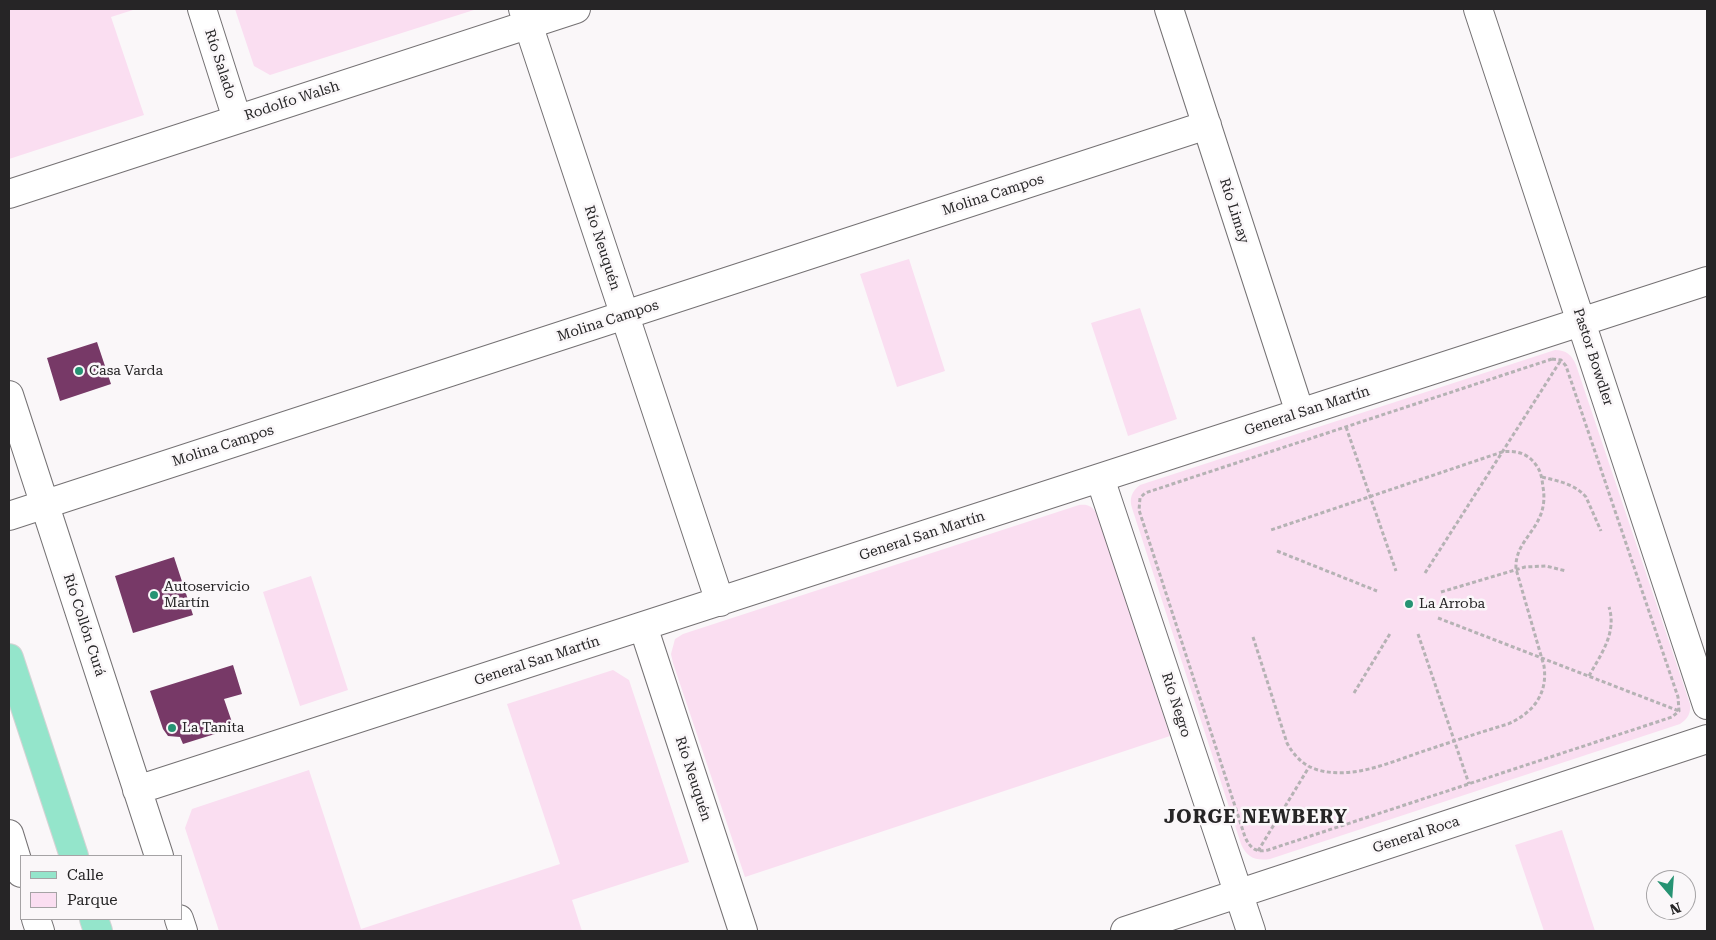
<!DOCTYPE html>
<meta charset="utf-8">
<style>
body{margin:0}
#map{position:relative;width:1716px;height:940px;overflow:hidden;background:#faf7f9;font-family:"Roboto Serif",serif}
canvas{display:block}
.frame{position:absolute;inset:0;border:10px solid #262526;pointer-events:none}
.legend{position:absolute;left:20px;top:855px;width:162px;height:65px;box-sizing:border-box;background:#faf7f9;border:1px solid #a5a3a5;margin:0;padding:6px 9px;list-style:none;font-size:15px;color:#262526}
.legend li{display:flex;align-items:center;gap:10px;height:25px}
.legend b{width:25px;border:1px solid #a5a3a5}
.north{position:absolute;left:1646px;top:870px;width:50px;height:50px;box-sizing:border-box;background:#faf7f9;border:1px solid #a5a3a5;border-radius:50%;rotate:162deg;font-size:14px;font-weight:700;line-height:20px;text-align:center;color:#262526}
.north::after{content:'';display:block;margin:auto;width:18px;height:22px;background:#269373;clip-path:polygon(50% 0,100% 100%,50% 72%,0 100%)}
</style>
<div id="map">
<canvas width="1716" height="940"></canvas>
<div class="frame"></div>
<ul class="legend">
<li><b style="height:6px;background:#94e5cb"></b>Calle</li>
<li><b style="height:14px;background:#fadef1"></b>Parque</li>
</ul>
<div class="north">N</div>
</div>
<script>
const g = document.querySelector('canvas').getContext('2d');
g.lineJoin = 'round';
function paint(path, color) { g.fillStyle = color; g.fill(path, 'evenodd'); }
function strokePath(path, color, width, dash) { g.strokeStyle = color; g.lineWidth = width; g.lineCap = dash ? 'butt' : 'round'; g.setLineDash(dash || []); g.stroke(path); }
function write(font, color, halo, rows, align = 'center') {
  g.font = font + ' "Roboto Serif",serif'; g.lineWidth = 5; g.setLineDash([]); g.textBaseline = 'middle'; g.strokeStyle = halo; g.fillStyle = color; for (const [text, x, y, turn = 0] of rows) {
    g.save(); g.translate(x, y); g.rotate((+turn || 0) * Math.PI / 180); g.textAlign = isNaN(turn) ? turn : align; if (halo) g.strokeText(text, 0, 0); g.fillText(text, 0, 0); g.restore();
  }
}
paint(new Path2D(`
 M9,9H136L111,17L144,115L9,159Z
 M235,9H477L270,75L254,66Z
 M909,259L945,371L897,387L860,274Z
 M1140,308L1177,419L1128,436L1091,323Z
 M1555,350C1566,350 1572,355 1576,365L1690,704C1691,713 1688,719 1680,724L1270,859C1256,861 1247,858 1241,844L1132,508C1129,498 1132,491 1140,485Z
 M1079,505C1088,504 1092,506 1097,514L1170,736L745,877L673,663L671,654L675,639L683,634Z
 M311,576L348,690L300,706L263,592Z
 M613,670L629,680L689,862L572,900L582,931H219L185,828L192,809L309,770L361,929L560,864L507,704Z
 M1562,830L1595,931H1596H1544L1515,845Z`), '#fadef1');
paint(new Path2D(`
 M97,342L111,384L60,401L47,358Z
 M174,557L193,615L133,633L115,576Z
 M233,665L242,694L224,699L234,728L183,744L180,737L168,736L163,729L150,691Z`), '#773967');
const minor = new Path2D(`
 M202,9L237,119
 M523,9L720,602
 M1169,9L1300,413
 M1478,9L1707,705
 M9,194L576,9
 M9,395L159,856
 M1100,478L1251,931
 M9,516L1207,125
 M643,626L743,931
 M137,790L1707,281
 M9,834L21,873
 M36,919L40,931
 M179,919L183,931
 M1125,931L1707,739`);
const major = new Path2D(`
 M9,658L74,856
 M94,919L98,931`);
strokePath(minor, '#747173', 30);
strokePath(major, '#d4d3d4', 30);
strokePath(new Path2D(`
 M1552,359L1561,360L1566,366L1678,697L1679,711L1672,717L1268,850C1256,853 1250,848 1245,837L1139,510L1140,498L1145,493Z
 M1346,427L1396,571
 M1542,477C1558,481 1575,484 1586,497L1601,531
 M1277,551L1377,591
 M1425,573L1561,360
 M1441,592L1525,567L1546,566L1566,571
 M1438,618L1679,711
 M1418,634L1469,784
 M1253,637L1287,743C1294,756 1304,766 1318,770C1354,780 1393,761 1427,750C1454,741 1481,732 1508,724C1533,713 1548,694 1544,666L1516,569C1514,537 1550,528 1543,487C1542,479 1541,471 1536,465C1528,453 1515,450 1502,452L1271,530
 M1589,676C1601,654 1617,633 1609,607
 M1354,693L1391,632
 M1258,851L1309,767`), '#b5b2b4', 3, [4, 2.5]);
strokePath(minor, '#fff', 28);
strokePath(major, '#94e5cb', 28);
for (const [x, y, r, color] of [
 [79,371,5,"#269373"],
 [154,595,5,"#269373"],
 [1409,604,5,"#269373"],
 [172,728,5,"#269373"]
]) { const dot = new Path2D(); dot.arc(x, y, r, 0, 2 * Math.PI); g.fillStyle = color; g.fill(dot); strokePath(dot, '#faf7f9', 2); }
write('14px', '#262526', '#faf7f9', [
 ["Río Salado",220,64,72],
 ["Rodolfo Walsh",292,101,-18],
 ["Molina Campos",993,195,-18],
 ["Río Limay",1234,211,72],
 ["Río Neuquén",602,248,72],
 ["Molina Campos",608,321,-18],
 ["Pastor Bowdler",1593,357,72],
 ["General San Martín",1307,411,-18],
 ["Molina Campos",223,446,-18],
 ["General San Martín",922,536,-18],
 ["Río Collón Curá",84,625,72],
 ["General San Martín",537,661,-18],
 ["Río Negro",1176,705,72],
 ["Río Neuquén",693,779,72],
 ["General Roca",1416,835,-18]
]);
write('14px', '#262526', '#faf7f9', [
 ["Casa Varda",89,371],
 ["Autoservicio",164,587],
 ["Martín",164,603],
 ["La Arroba",1419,604],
 ["La Tanita",182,728]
], 'left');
g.letterSpacing = '1px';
write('bold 19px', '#262526', '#faf7f9', [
 ["JORGE NEWBERY",1256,817]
]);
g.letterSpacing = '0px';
</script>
